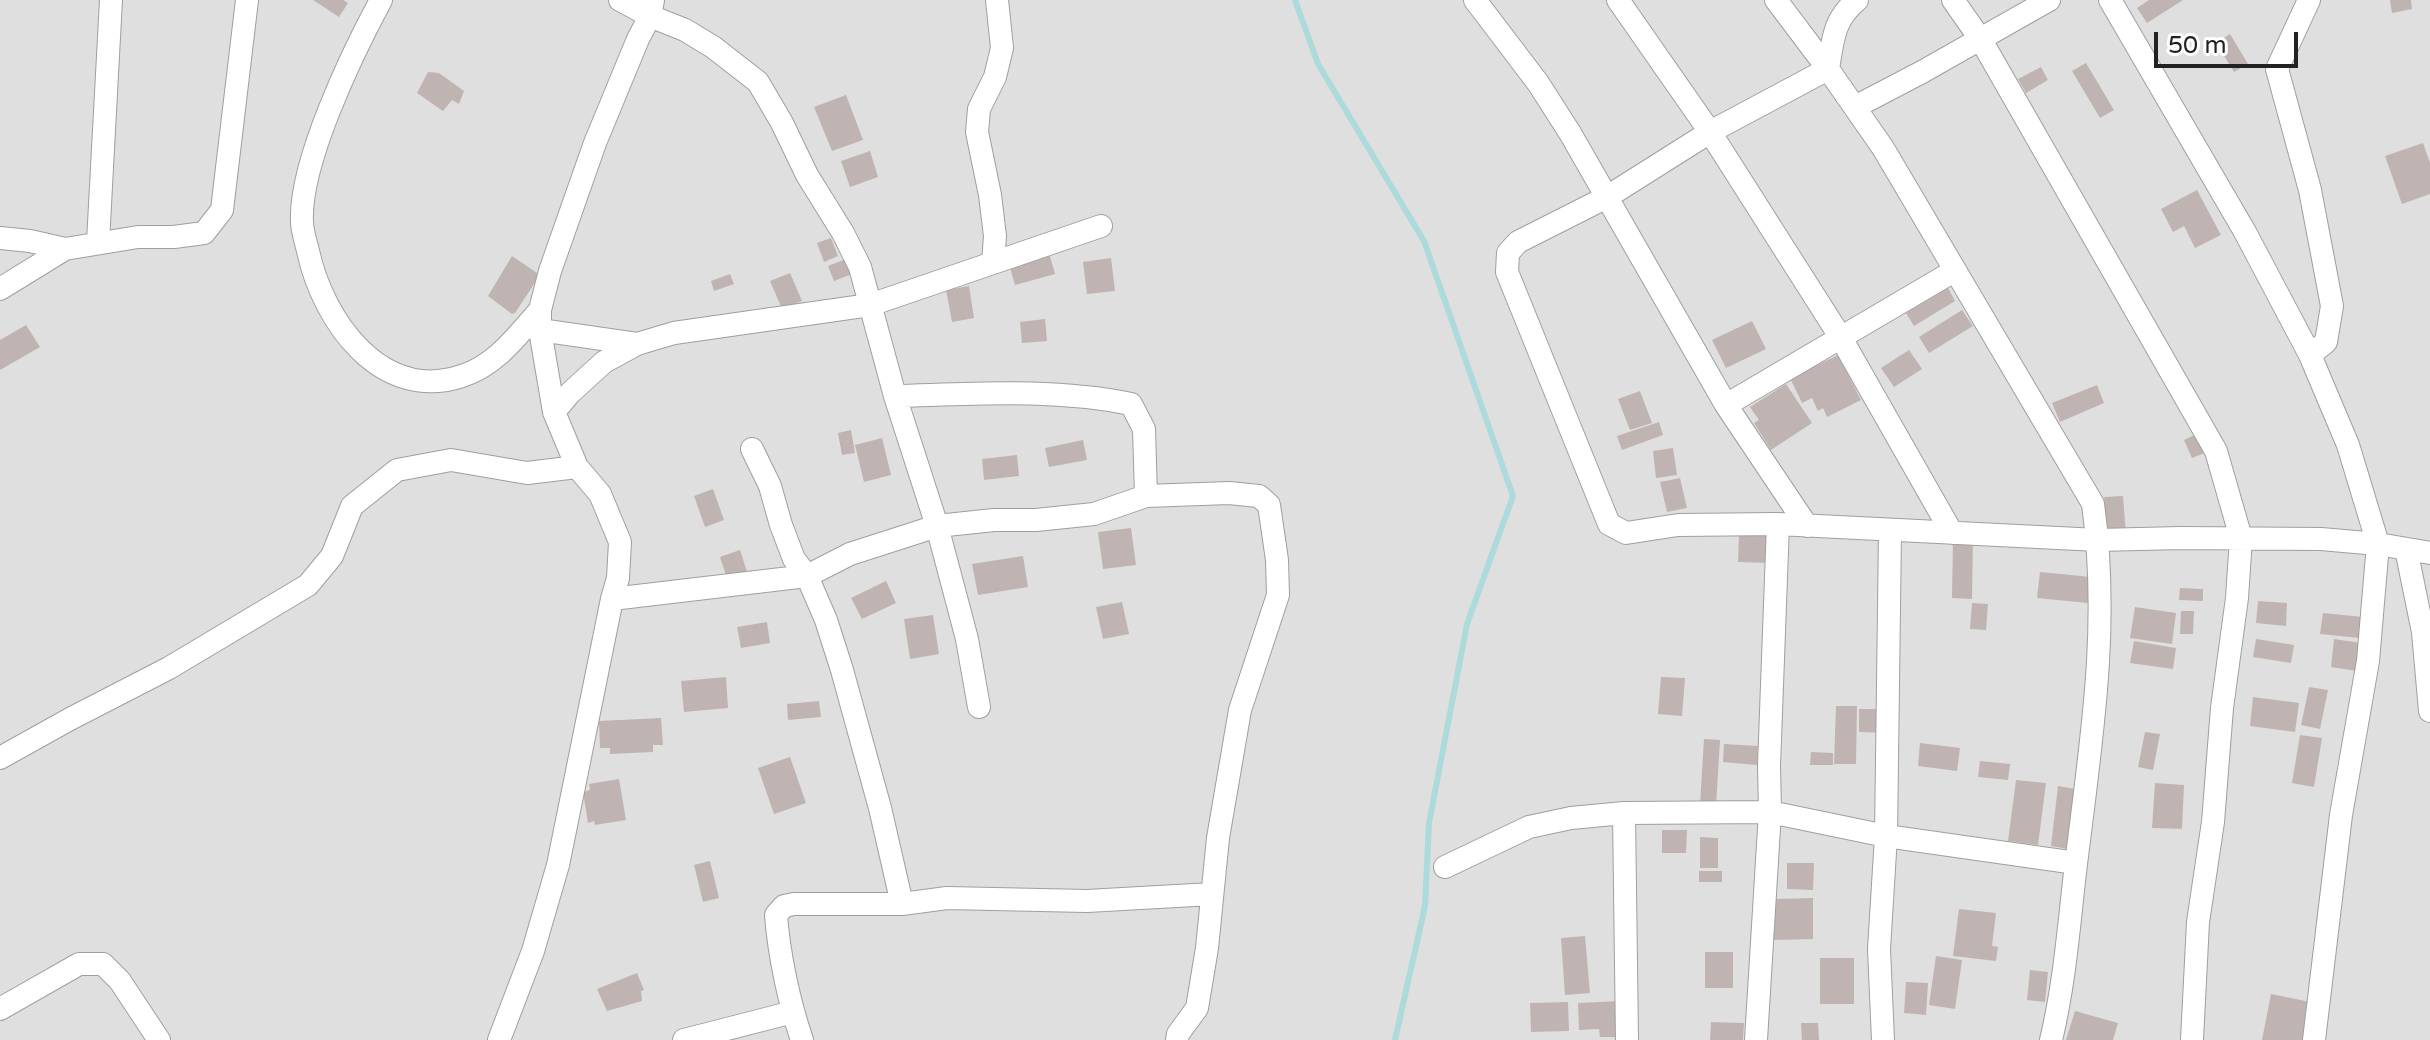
<!DOCTYPE html>
<style>
body{margin:0}
#map{position:relative;width:2430px;height:1040px;overflow:hidden;background:#f1ede9;font-family:"Varela Round",sans-serif}
canvas{display:block}
.scale{position:absolute;left:2154px;top:32px;width:144px;height:36px;box-sizing:border-box;border:4px solid #222;border-top:0;padding-left:10px;font-size:24px;line-height:28px;white-space:nowrap;color:#222;-webkit-text-stroke:6px #fff;paint-order:stroke}
</style>
<div id="map">
<canvas width="2430" height="1040"></canvas>
<div class="scale">50 m</div>
</div>
<script>
const g = document.querySelector('canvas').getContext('2d');
g.lineJoin = 'round';
function paint(path, color) { g.fillStyle = color; g.fill(path, 'evenodd'); }
function strokePath(path, color, width, dash) { g.strokeStyle = color; g.lineWidth = width; g.lineCap = dash ? 'butt' : 'round'; g.setLineDash(dash || []); g.stroke(path); }
paint(new Path2D(`
 M0,0H2430V1040H0Z`), '#e0dfdf');
strokePath(new Path2D(`
 M1295,0L1318,64L1424,241L1513,496L1467,624L1429,823L1425,906L1395,1040`), '#addbdb', 6);
paint(new Path2D(`
 M313,0H343L348,3L339,17Z
 M2149,0H2183L2147,23L2137,8Z
 M2390,0H2411L2412,9L2392,13Z
 M2230,34L2248,64L2234,72L2216,43Z
 M2086,63L2114,110L2100,118L2072,71Z
 M2041,67L2048,80L2026,93L2018,79Z
 M428,72L439,73L464,91L459,104L452,100L443,111L417,93Z
 M846,95L863,140L832,151L814,107Z
 M2423,143L2430,163V194L2402,204L2385,156Z
 M870,151L878,177L850,187L841,161Z
 M2197,190L2221,235L2195,248L2184,226L2173,232L2161,209Z
 M831,238L838,256L824,262L817,243Z
 M1049,253L1055,274L1015,285L1009,264Z
 M512,256L540,275L515,313L512,314L488,296Z
 M1111,258L1115,291L1087,294L1083,262Z
 M846,259L852,274L834,281L828,266Z
 M790,273L802,301L782,309L770,281Z
 M730,274L734,284L714,291L711,281Z
 M969,286L974,318L952,322L946,290Z
 M1948,288L1955,301L1914,326L1906,313Z
 M1962,310L1973,326L1929,353L1919,337Z
 M1045,319L1047,341L1022,343L1020,322Z
 M1752,321L1766,349L1726,368L1712,340Z
 M26,325L40,347L0,370V340Z
 M1909,350L1922,369L1894,387L1881,368Z
 M1838,355L1861,400L1827,417L1823,408L1818,411L1812,398L1802,403L1790,378Z
 M1786,384L1812,423L1771,450L1754,423L1759,420L1750,407Z
 M2097,385L2104,403L2060,422L2052,403Z
 M1640,391L1652,423L1630,430L1618,399Z
 M1659,422L1663,435L1622,450L1617,436Z
 M851,430L855,453L842,455L838,433Z
 M2199,433L2207,452L2192,458L2184,440Z
 M882,438L891,475L864,482L855,445Z
 M1083,440L1087,460L1049,467L1045,448Z
 M1673,448L1677,475L1656,478L1653,451Z
 M1017,455L1019,476L984,480L982,459Z
 M1680,478L1687,508L1667,512L1660,482Z
 M713,489L724,520L705,527L694,496Z
 M2123,496L2126,535L2107,536L2104,497Z
 M1131,528L1136,565L1103,569L1098,532Z
 M1739,535L1771,536L1770,563L1738,562Z
 M1953,538H1973L1972,599L1952,598Z
 M740,550L747,572L727,578L720,557Z
 M1023,556L1028,587L978,595L972,564Z
 M2040,572L2091,577L2088,603L2037,598Z
 M886,581L896,603L862,619L851,598Z
 M2180,588L2203,589V601L2179,600Z
 M2258,601L2287,603L2286,626L2256,623Z
 M1122,602L1129,634L1103,639L1096,607Z
 M1972,603L1988,604L1986,630L1970,629Z
 M2135,607L2176,613L2172,644L2130,638Z
 M2181,611H2194L2193,634H2180Z
 M2323,613L2363,617L2360,638L2320,634Z
 M933,615L939,654L910,659L904,619Z
 M767,622L770,643L741,648L737,627Z
 M2256,639L2294,645L2291,663L2253,657Z
 M2334,639L2361,643L2357,671L2331,667Z
 M2134,641L2176,648L2173,669L2130,663Z
 M726,677L728,708L684,712L681,681Z
 M1661,677L1685,678L1682,716L1658,714Z
 M2309,687L2328,690L2320,729L2301,725Z
 M2253,697L2299,703L2295,732L2250,726Z
 M819,701L821,717L788,720L787,704Z
 M1836,706H1857L1856,764H1834Z
 M1859,709H1887V733L1859,732Z
 M661,718L663,745H653V752L610,754V748H600L599,721Z
 M2145,732L2160,734L2153,770L2138,767Z
 M2300,735L2322,738L2314,787L2292,783Z
 M1704,739L1720,740L1716,806L1700,805Z
 M1920,743L1960,748L1957,771L1918,766Z
 M1724,744L1758,746L1757,765L1723,762Z
 M1811,752L1833,753V765H1810Z
 M790,757L806,803L774,814L758,768Z
 M1980,761L2010,764L2008,780L1978,777Z
 M619,779L626,820L595,825L594,821L588,823L583,792L590,790L589,784Z
 M2016,780L2046,783L2038,845L2008,841Z
 M2155,783L2184,785L2182,829L2152,828Z
 M2058,786L2075,789L2068,849L2051,846Z
 M1662,830H1687L1686,853H1662Z
 M1700,837L1718,838V868H1700Z
 M710,861L719,898L703,902L694,865Z
 M1787,863H1814L1813,890L1787,889Z
 M1699,871H1722V882H1699Z
 M1813,898V939L1774,940V899Z
 M1959,909L1996,913L1992,946L1998,947L1996,961L1953,956Z
 M1585,936L1590,993L1565,995L1561,938Z
 M1705,952H1733V988H1705Z
 M1936,956L1962,960L1955,1009L1929,1005Z
 M1820,958H1854V1004H1820Z
 M2030,970L2048,972L2045,1002L2027,1000Z
 M637,973L644,990L641,991L642,1001L607,1011L597,989Z
 M1906,982L1928,983L1926,1015L1904,1013Z
 M2271,994L2315,1003L2307,1040H2262Z
 M1620,1001L1622,1037H1600L1599,1029L1579,1030L1578,1003Z
 M1568,1002L1569,1031L1531,1032L1530,1003Z
 M2075,1011L2118,1023L2113,1040H2066Z
 M1711,1022L1744,1023L1743,1040H1710Z
 M1801,1023H1818L1819,1040H1802Z`), '#bfb4b2');
const street = new Path2D(`
 M381,0C353,52 299,163 302,222C302,231 306,242 308,251C323,321 381,403 462,376C496,365 517,336 540,310
 M620,0L650,16L685,30L713,47L758,82L782,123L807,175L843,233L860,267L895,396L937,526L967,639L979,707
 M1475,0L1538,83L1570,133L1726,405L1807,526
 M1618,0L1710,132L1841,338L1952,533
 M1776,0L1828,69L1883,148L2093,504C2110,627 2091,742 2076,864C2069,923 2065,982 2051,1040
 M1857,0C1833,20 1833,40 1828,69L1710,132L1607,197L1518,242L1508,253L1507,272L1609,524L1626,533L1678,525L1778,524L2098,540L2181,538L2321,539L2378,544L2430,553
 M1953,0L1981,40L2216,451L2241,538L2237,598L2222,708L2213,822L2198,922L2192,1040
 M2110,0L2245,232L2310,355L2348,445L2378,544L2368,661L2341,815L2314,1040
 M2309,0L2277,69L2310,190L2332,306L2326,342L2310,355
 M1855,107L1922,72L2049,0
 M0,238L30,241L65,249L138,237H174L204,233L222,210L247,0
 M98,242L111,0
 M993,263L995,236L990,195L977,132L979,109L995,77L1002,48L997,0
 M0,289L65,249
 M540,330L637,344
 M895,396C973,394 1053,388 1131,404L1144,429L1146,496
 M1726,405L1954,271
 M554,412L570,393L604,362L637,344L674,333L870,305L1101,226
 M752,449L770,486L781,525L794,559L807,576L826,620L842,670L880,808L902,904
 M2406,549L2423,632L2430,711
 M612,599L807,576L850,554L937,526L994,520H1036L1094,514L1146,496L1229,493L1259,496L1269,505L1277,560L1278,595L1240,710L1218,838L1207,948L1197,1008L1178,1034L1177,1040
 M0,758L70,719L169,668L308,585L332,556L352,506L397,470L451,460L527,473L577,467
 M1624,813L1627,1040
 M1445,867L1529,827L1571,818L1624,813L1770,812L1886,836L2076,863
 M0,1009L79,964H103L120,981L159,1040
 M499,1040L533,951L558,865L612,599L618,578L620,542L600,494L577,467L554,412L540,330V310L550,271L595,143L638,39L650,16L653,0
 M684,1040L793,1012
 M802,1040C789,1002 779,955 776,915L784,906L794,904H902L947,898L1087,901L1212,894
 M1756,1040L1770,812L1769,766L1778,524
 M1883,1040L1879,949L1886,836L1890,532`);
strokePath(street, '#9f9f9f', 24);
strokePath(street, '#fff', 22);
</script>
